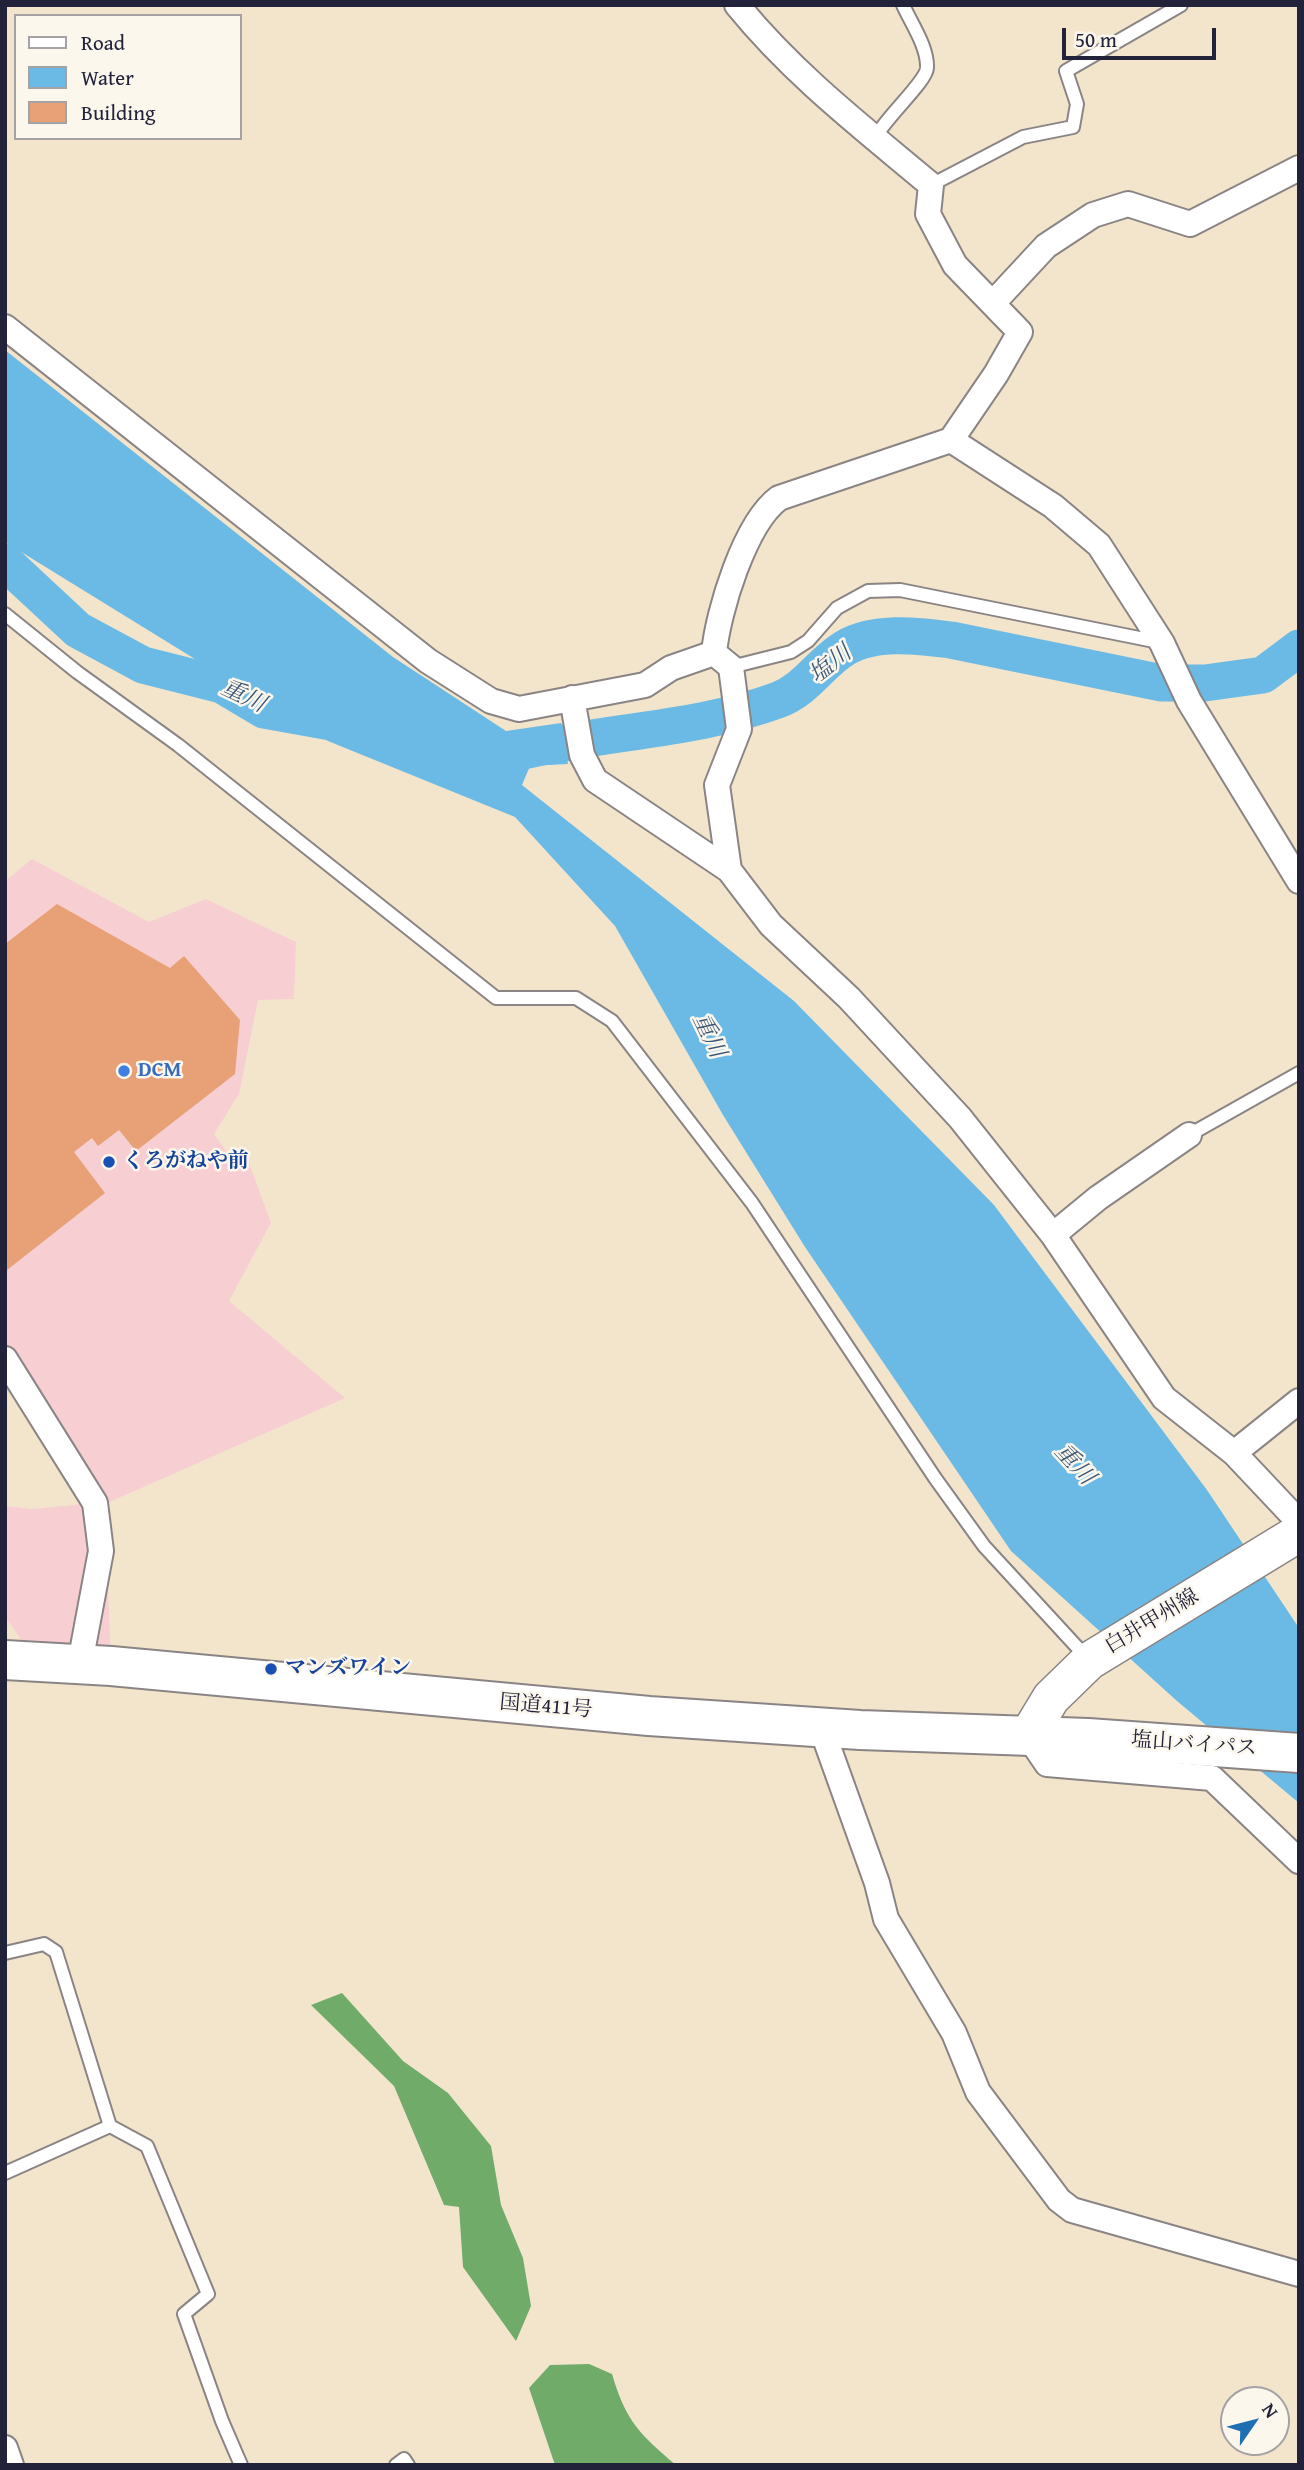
<!DOCTYPE html>
<meta charset="utf-8">
<style>
body{margin:0}
#map{position:relative;width:1304px;height:2470px;overflow:hidden;background:#f3e5cc;font-family:"Gentium Book Plus",serif}
canvas{display:block}
.frame{position:absolute;inset:0;border:7px solid #22223b;pointer-events:none}
.legend{position:absolute;left:14px;top:14px;width:228px;height:126px;box-sizing:border-box;background:#fbf7ec;border:2px solid #a4a2a5;margin:0;padding:9px 12px;list-style:none;font-size:21px;color:#22223b}
.legend li{display:flex;align-items:center;gap:14px;height:35px}
.legend b{width:35px;border:2px solid #a4a2a5}
.north{position:absolute;left:1220px;top:2386px;width:70px;height:70px;box-sizing:border-box;background:#fbf7ec;border:2px solid #a4a2a5;border-radius:50%;rotate:55deg;font-size:19px;font-weight:700;line-height:28px;text-align:center;color:#22223b}
.north::after{content:'';display:block;margin:auto;width:24px;height:32px;background:#1f6fb2;clip-path:polygon(50% 0,100% 100%,50% 72%,0 100%)}
.scale{position:absolute;left:1062px;top:28px;width:154px;height:32px;box-sizing:border-box;border:4px solid #22223b;border-top:0;padding-left:9px;font-size:21px;line-height:24px;white-space:nowrap;color:#22223b;-webkit-text-stroke:5px #fbf7ec;paint-order:stroke}
</style>
<div id="map">
<canvas width="1304" height="2470"></canvas>
<div class="frame"></div>
<ul class="legend">
<li><b style="height:9px;background:#fff"></b>Road</li>
<li><b style="height:19px;background:#6bbae6"></b>Water</li>
<li><b style="height:19px;background:#e8a077"></b>Building</li>
</ul>
<div class="north">N</div>
<div class="scale">50 m</div>
</div>
<script>
const g = document.querySelector('canvas').getContext('2d');
g.lineJoin = 'round';
function paint(path, color) { g.fillStyle = color; g.fill(path, 'evenodd'); }
function strokePath(path, color, width, dash) { g.strokeStyle = color; g.lineWidth = width; g.lineCap = dash ? 'butt' : 'round'; g.setLineDash(dash || []); g.stroke(path); }
function write(font, color, halo, rows, align = 'center') {
  g.font = font + ' "Gentium Book Plus","Noto Serif JP",serif'; g.lineWidth = 5; g.setLineDash([]); g.textBaseline = 'middle'; g.strokeStyle = halo; g.fillStyle = color; for (const [text, x, y, turn = 0] of rows) {
    g.save(); g.translate(x, y); g.rotate((+turn || 0) * Math.PI / 180); g.textAlign = isNaN(turn) ? turn : align; if (halo) g.strokeText(text, 0, 0); g.fillText(text, 0, 0); g.restore();
  }
}
paint(new Path2D(`
 M32,859L149,922L206,899L296,942L294,999L258,1000L239,1094L214,1134L239,1169L248,1160L271,1223L229,1301L345,1398L105,1504L111,1666L35,1661L5,1616V1506L33,1509L94,1503L5,1359V881Z`), '#f7cfd3');
paint(new Path2D(`
 M342,1993L403,2061L448,2093L491,2146L501,2205L523,2258L531,2306L516,2341L463,2267L459,2207L444,2205L394,2086L311,2005Z
 M589,2364L612,2374C626,2421 639,2434 676,2465H555L529,2388L550,2365Z`), '#70ab6a');
paint(new Path2D(`
 M5,350L393,657L506,731L561,723L568,764L530,766L522,785L794,1001L994,1205L1207,1490L1299,1628V1803L1177,1701L1011,1551L805,1247L723,1115L615,926L515,817L328,741L5,542Z`), '#6bbae6');
strokePath(new Path2D(`
 M5,562L78,630L143,665L222,685L264,710L331,722
 M515,753C601,731 694,731 778,700C807,689 820,663 845,648C875,630 919,636 951,640L1162,683H1205L1263,675L1299,648`), '#6bbae6', 37);
paint(new Path2D(`
 M57,904L170,968L184,956L240,1020L235,1074L136,1151L119,1130L98,1146L92,1138L74,1152L105,1193L7,1270L5,944Z`), '#e8a077');
const lane = new Path2D(`
 M875,138C885,118 926,82 927,68C928,47 911,23 903,5
 M931,185L1023,137L1073,127L1077,104L1066,71L1181,5
 M5,614L77,672L178,745L496,998H576L612,1021L752,1203L935,1478L984,1546L1088,1659
 M731,667L791,652L808,641L837,608L868,591L900,590L1159,642
 M1189,1135L1299,1073
 M5,1953L44,1944L56,1952L110,2126L147,2146L208,2294L184,2314L222,2421L241,2465
 M5,2173L110,2126
 M396,2465L404,2459L408,2465`);
const street = new Path2D(`
 M737,5C794,75 863,128 931,185L928,214L955,265L1020,332L996,374L951,440L779,498C745,523 718,611 714,653L731,667L739,729L717,785L729,870L771,925L849,998L960,1118L1053,1235L1164,1398L1234,1453L1299,1401
 M993,303L1046,246L1093,215L1128,204L1190,224L1299,168
 M5,327L428,661L491,701L519,709L645,685L671,668L714,653
 M951,440L1053,506L1099,545L1162,643L1189,701L1299,881
 M572,698L582,755L595,780L729,870
 M1053,1235L1098,1198L1189,1135
 M5,1359L95,1503L101,1551L80,1663
 M1234,1453L1299,1522
 M821,1727L877,1883L886,1919L954,2033L978,2092L1059,2200L1072,2210L1299,2274
 M1028,1736L1047,1764L1212,1778L1299,1861
 M5,2448L11,2465`);
const primary = new Path2D(`
 M1028,1736L1051,1698L1089,1661L1299,1533`);
const highway = new Path2D(`
 M5,1660L111,1666L649,1716L860,1730L1088,1738L1299,1753`);
strokePath(lane, '#8a8484', 16);
strokePath(street, '#8a8484', 28);
strokePath(primary, '#8a8484', 40);
strokePath(highway, '#8a8484', 42);
strokePath(lane, '#fff', 12);
strokePath(street, '#fff', 24);
strokePath(primary, '#fff', 37);
strokePath(highway, '#fff', 38);
for (const [x, y, r, color] of [
 [124,1071,7,"#3f7fe0"],
 [109,1162,7,"#1a4fb4"],
 [271,1669,7,"#1a4fb4"]
]) { const dot = new Path2D(); dot.arc(x, y, r, 0, 2 * Math.PI); g.fillStyle = color; g.fill(dot); strokePath(dot, '#fbf7ec', 2.5); }
write('bold 21px', '#366cbe', '#fbf7ec', [
 ["DCM",138,1071]
], 'left');
write('bold 21px', '#164399', '#fbf7ec', [
 ["くろがねや前",123,1162],
 ["マンズワイン",285,1669]
], 'left');
write('21px', '#22223b', '#fbf7ec', [
 ["白井甲州線",1152,1622,-31],
 ["国道411号",546,1707,5],
 ["塩山バイパス",1194,1745,4]
]);
write('italic 23px', '#3c5777', '#fbf7ec', [
 ["塩川",831,665,-38],
 ["重川",243,697,25],
 ["重川",708,1036,64],
 ["重川",1074,1465,47]
]);
</script>
